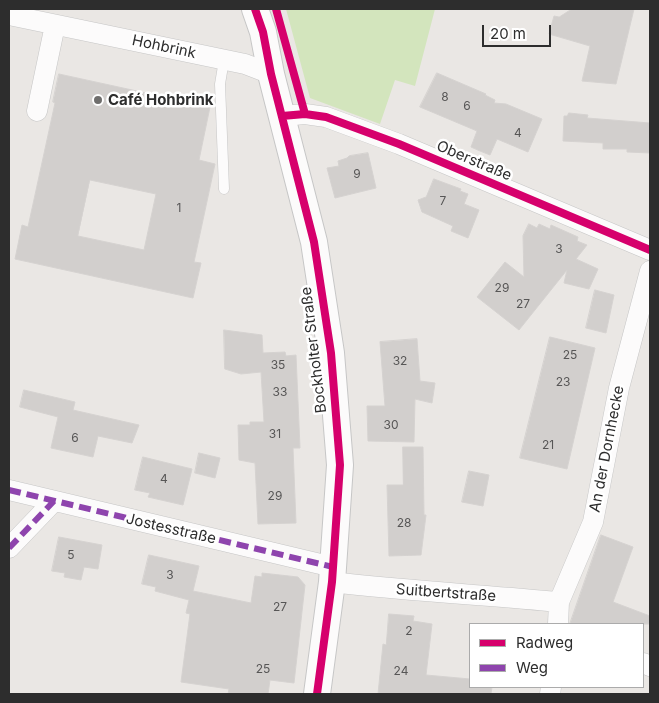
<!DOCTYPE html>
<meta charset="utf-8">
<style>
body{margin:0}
#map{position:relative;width:659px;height:703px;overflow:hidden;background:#eae7e4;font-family:Inter,sans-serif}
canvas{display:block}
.frame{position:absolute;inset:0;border:10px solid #2d2d2d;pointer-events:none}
.legend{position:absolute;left:469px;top:623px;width:175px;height:65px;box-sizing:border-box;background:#fff;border:1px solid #ababab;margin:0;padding:6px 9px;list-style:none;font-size:15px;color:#2d2d2d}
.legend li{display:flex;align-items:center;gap:10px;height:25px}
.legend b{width:25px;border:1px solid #ababab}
.scale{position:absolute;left:482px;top:25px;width:69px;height:22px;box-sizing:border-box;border:2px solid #2d2d2d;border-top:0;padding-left:6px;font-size:15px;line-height:18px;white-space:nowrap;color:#2d2d2d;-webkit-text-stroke:4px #fff;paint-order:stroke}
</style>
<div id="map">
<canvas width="659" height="703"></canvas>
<div class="frame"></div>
<ul class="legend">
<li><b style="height:6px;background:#d6006c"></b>Radweg</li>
<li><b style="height:6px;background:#8e44ad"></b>Weg</li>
</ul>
<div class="scale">20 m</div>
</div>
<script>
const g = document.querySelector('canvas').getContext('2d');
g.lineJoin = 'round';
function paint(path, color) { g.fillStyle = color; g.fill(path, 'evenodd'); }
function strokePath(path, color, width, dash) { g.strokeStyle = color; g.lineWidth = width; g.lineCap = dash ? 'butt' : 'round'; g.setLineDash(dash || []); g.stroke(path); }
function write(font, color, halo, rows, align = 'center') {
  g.font = font + ' Inter,sans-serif'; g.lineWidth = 5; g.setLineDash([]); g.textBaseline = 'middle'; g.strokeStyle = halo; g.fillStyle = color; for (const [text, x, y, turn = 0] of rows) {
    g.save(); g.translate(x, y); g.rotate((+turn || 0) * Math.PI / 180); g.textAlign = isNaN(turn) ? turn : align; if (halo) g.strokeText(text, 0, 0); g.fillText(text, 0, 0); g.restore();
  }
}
paint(new Path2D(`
 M286,9H435L415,86L395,80L380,124L310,98Z`), '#d3e5bd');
const building = new Path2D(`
 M572,9H634L616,84L582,81L590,46L549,34L554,16L559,17Z
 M437,73L486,94L485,95L495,100L494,103L506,104L542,119L528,152L497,139L490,155L480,151L471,147L477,131L420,107Z
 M59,74L210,107L199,160L215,164L194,262L201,263L193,298L15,259L22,225L28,227L55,103L53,102ZM90,180L156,194L144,250L78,236Z
 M569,113L588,115L587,118L650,123V153L627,152V149H603V143L563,141L564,116H567Z
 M368,153L376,188L335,198L327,168L339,166L338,161L347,158L349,156Z
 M434,179L461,189L460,191L468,194L464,204L479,210L468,238L451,231L453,226L422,212L418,200L426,197Z
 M529,224L537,228L539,224L550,229L551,225L578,237L577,241L587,245L576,259L598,269L589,289L564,283L567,270L519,330L477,297L505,262L524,277L523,236Z
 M595,290L614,295L606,333L586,328Z
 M224,330L262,335L263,353L285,352L286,356L296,355L300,448H293L296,523L258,524L255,463L239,460L238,425H250V422H264L261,372L241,374L225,369Z
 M550,337L595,348L567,469L520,458Z
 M417,339L420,381L435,383L432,403L415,399L414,442L368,441L367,406H385L380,342Z
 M24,390L75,402L73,410L139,425L132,443L98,436L93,457L51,448L58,417L20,407Z
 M403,447H423L424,515H426L421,555L389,556L387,485H403Z
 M199,453L220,458L215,478L195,473Z
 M143,457L192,469L183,505L148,497L150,493L135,490Z
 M469,471L489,475L483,506L462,502Z
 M601,535L633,547L613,602L650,616V624H570Z
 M59,537L102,545L98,569L84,567L81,580L64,577L65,573L52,571Z
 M149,555L199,566L193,591L251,603L255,576L262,577V573L298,577L305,585L294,683L270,680L268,694H228L229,689L181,682L190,614L186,613L189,600L155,591L156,587L142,584Z
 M389,614L414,616L413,621L432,624L426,675L470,679V687H492L491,694H378L383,644L386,645Z`);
paint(building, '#d2cfcd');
strokePath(building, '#d5d2d0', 1);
const service = new Path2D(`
 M224,60L220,84L224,189`);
const minor = new Path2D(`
 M9,15L245,64L271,74
 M37,111L55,25
 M282,116L305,114L326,117L399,144L650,250
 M9,490L333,567
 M9,548L54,501
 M332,582C408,591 484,595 559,602
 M558,624L559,602L593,522L619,388L650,271
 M643,663L650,666
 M550,694L551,687`);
const tertiary = new Path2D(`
 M255,9L263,32L271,74L314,242L331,353L340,465L332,582L317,694`);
strokePath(service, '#c6c6c6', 11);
strokePath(minor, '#c6c6c6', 21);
strokePath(tertiary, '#c6c6c6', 28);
strokePath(service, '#fcfbfb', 10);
strokePath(minor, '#fcfbfb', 20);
strokePath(tertiary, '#fcfbfb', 26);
strokePath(new Path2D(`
 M9,490L333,567
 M9,548L54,501`), '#8e44ad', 6, [12, 6]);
strokePath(new Path2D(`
 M255,9L263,32L271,74L314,242L331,353L340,465L332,582L317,694
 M276,9L305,114
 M282,116L305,114L326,117L399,144L650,250`), '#d6006c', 8);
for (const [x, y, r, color] of [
 [98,100,5,"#6f6e6d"]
]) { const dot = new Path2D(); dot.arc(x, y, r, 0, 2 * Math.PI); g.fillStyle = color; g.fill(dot); strokePath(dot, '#fff', 2); }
write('12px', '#575656', null, [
 ["8",445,97],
 ["6",467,106],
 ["4",518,133],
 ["9",357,174],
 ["7",443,201],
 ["1",179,208],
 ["3",559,249],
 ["29",502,288],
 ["27",523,304],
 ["25",570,355],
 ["32",400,361],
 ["35",278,365],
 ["23",563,382],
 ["33",280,392],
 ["30",391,425],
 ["31",275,434],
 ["6",75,438],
 ["21",548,445],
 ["4",164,479],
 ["29",275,496],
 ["28",404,523],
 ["5",71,555],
 ["3",170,575],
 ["27",280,607],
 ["2",409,631],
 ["25",263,669],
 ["24",401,671]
]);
write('15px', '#2d2d2d', '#fff', [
 ["Hohbrink",164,47,12],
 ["Oberstraße",474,161,23],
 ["Bockholter Straße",314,350,-97],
 ["An der Dornhecke",607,449,-79],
 ["Jostesstraße",171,529,13],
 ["Suitbertstraße",446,593,4]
]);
write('bold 15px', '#2d2d2d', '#fff', [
 ["Café Hohbrink",108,100]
], 'left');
</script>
